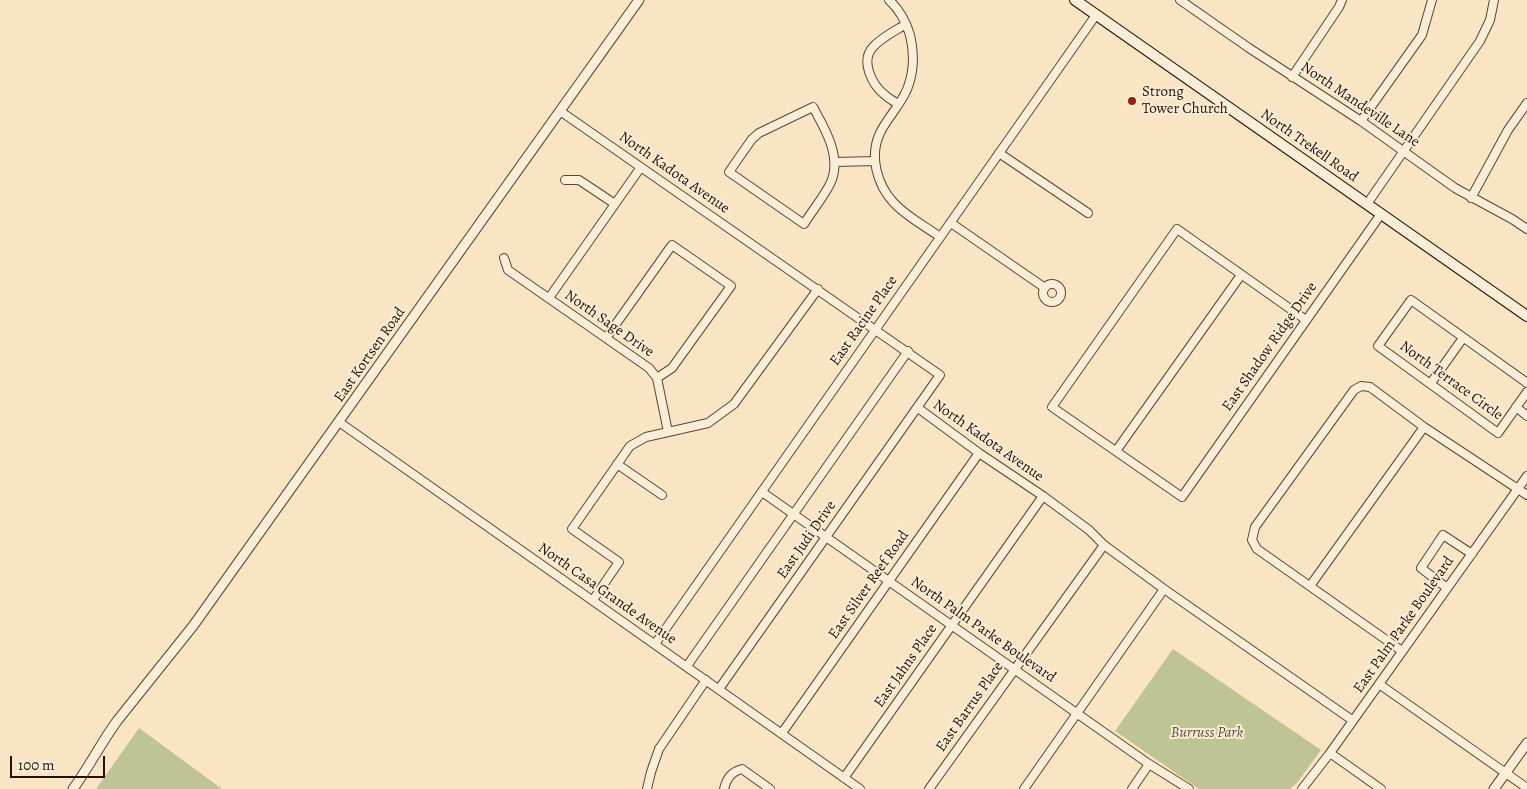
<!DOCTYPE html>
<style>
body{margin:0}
#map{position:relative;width:1527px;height:789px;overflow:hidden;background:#f9e5c3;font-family:Alegreya,serif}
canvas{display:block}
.scale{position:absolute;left:10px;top:756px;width:95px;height:22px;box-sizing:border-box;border:2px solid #2c0d02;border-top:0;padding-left:6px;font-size:15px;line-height:18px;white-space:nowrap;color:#2c0d02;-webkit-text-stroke:4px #fbeed8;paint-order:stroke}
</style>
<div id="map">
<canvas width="1527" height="789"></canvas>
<div class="scale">100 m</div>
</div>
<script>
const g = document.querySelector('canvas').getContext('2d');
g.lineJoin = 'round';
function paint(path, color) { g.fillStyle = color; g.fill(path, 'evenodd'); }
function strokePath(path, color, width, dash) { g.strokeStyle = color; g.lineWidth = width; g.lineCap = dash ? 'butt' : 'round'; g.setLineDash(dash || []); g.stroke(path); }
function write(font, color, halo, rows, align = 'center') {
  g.font = font + ' Alegreya,serif'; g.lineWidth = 4; g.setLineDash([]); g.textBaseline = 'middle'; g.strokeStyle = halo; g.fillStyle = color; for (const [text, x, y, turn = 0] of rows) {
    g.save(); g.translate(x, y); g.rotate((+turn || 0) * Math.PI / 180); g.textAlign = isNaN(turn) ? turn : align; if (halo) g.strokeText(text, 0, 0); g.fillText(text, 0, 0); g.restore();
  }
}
paint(new Path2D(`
 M1173,649L1321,750L1297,783L1290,789H1199L1115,731Z
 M139,728L222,789H96Z`), '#bec493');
const minor = new Path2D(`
 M889,0C899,9 906,22 910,35C914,51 914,68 909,84C904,102 888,116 880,133C869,156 877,185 894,203C907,217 925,226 940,237
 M1180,0L1249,48L1361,121L1455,188L1512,219L1527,229
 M1292,77L1339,7L1342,0
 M898,104C894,101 889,99 885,95C872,85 860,61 873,47C882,37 895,31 906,24
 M813,107C825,129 843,158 830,184C823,198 812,211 804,224L729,172L752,139L759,133Z
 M560,111L940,375L719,689
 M1361,121L1422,35L1432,0
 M999,153L1088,213
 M835,162L875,161
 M565,180H579L615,204
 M1471,198L1508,130L1527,103
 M1367,204L1480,41L1490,20L1494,0
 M951,223L1045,288
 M504,258L508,270L649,368L657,378L668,432
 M1043 293a9 9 0 1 1 18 0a9 9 0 1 1-18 0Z
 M549,298L641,167
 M1306,320L1177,229L1052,407L1182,497L1381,214
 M606,338L672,245L731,286L672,368L657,378
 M1431,383L1463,338
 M1527,383L1411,300L1378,346L1498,433L1527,392
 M1516,407L1527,416
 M918,408L979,453L1043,496L1089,530L1104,545L1164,589L1352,720
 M339,422L860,789
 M1116,451L1241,275
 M617,464L662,495
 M762,492L1149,764L1189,789
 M1310,586L1424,427
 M1447,588L1421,568L1443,535L1472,554
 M593,600L619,562L572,529L630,446L646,437L708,423L734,404L818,289
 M655,644L1096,15
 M1402,651L1257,549L1252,540L1255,527L1354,390L1361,386L1370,387L1424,427L1527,495
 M687,666L908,351
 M1379,684L1527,788
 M782,733L979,453
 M1330,753L1381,789
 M844,778L1043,496
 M647,789L651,772L659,749L706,680
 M724,789C727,778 731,772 742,769L770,789
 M929,789L1104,545
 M1024,789L1164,589
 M1132,789L1149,764
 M1302,789L1330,753L1527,476`);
const tertiary = new Path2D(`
 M73,789C89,767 101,743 117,721L193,626L639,0
 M1494,789L1527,743`);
const secondary = new Path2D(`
 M1075,0L1527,316`);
strokePath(minor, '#5f4332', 10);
strokePath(tertiary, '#5f4332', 11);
strokePath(secondary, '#2c0d02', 12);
strokePath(minor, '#fbeed8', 8);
strokePath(tertiary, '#fbeed8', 9);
strokePath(secondary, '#fbeed8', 10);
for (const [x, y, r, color] of [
 [1132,101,5,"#8f2418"]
]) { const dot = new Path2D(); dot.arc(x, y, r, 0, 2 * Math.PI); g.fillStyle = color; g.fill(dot); strokePath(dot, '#fbeed8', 2); }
write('15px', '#2c0d02', '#fbeed8', [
 ["Strong",1142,92],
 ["Tower Church",1142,109]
], 'left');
write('15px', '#2c0d02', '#fbeed8', [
 ["North Mandeville Lane",1360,105,34],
 ["North Trekell Road",1309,146,35],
 ["North Kadota Avenue",674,173,35],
 ["East Racine Place",864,321,-55],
 ["North Sage Drive",609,324,35],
 ["East Shadow Ridge Drive",1270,347,-55],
 ["East Kortsen Road",370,355,-55],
 ["North Terrace Circle",1451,381,36],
 ["North Kadota Avenue",988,441,35],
 ["East Judi Drive",807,540,-55],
 ["East Silver Reef Road",869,585,-55],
 ["North Casa Grande Avenue",607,594,35],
 ["East Palm Parke Boulevard",1404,625,-55],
 ["North Palm Parke Boulevard",983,630,35],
 ["East Jahns Place",906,666,-55],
 ["East Barrus Place",970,707,-55]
]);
write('italic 15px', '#5f4d35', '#fbeed8', [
 ["Burruss Park",1207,733]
]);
</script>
